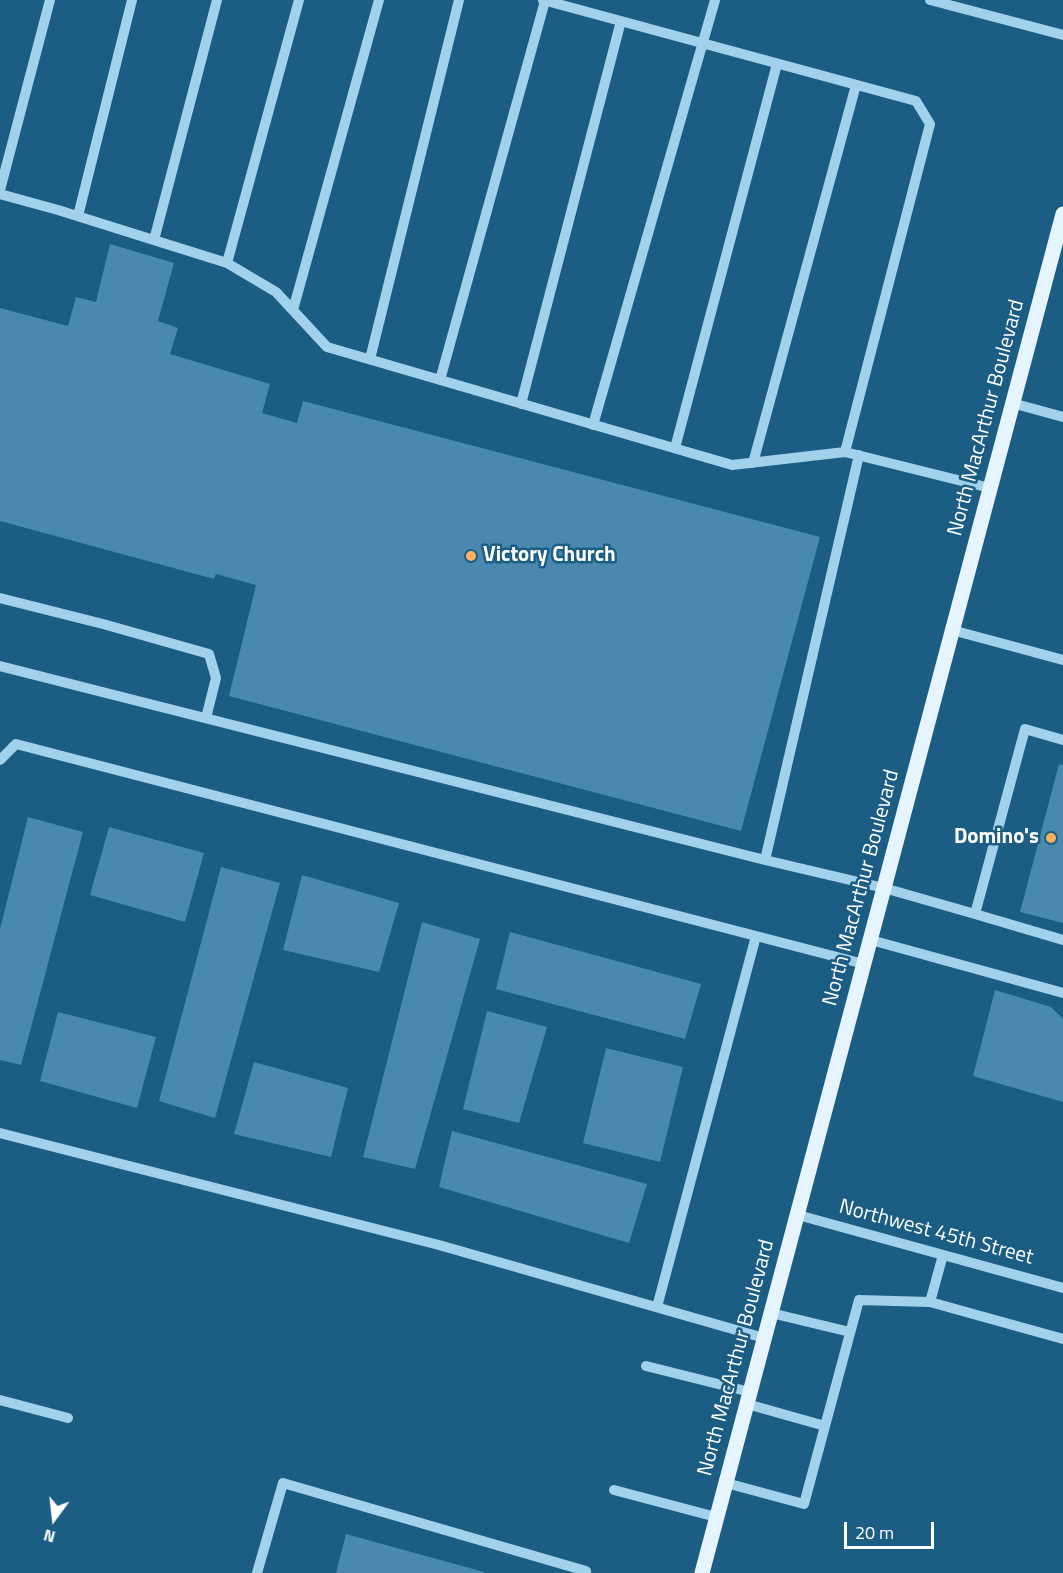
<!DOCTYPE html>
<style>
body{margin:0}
#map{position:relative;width:1063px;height:1573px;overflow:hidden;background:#1c5d84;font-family:"Titillium Web",sans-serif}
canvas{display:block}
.north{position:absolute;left:24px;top:1489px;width:60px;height:60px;-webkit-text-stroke:4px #1c5d84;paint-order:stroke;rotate:195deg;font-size:16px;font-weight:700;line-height:24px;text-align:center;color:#fff}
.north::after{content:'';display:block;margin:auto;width:21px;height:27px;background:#fff;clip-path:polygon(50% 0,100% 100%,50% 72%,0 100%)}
.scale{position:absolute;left:844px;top:1522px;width:90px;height:27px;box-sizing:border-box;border:3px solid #fff;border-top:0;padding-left:8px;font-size:18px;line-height:21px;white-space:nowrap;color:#fff;-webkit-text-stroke:4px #1c5d84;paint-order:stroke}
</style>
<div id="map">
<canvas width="1063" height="1573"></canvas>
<div class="north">N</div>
<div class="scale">20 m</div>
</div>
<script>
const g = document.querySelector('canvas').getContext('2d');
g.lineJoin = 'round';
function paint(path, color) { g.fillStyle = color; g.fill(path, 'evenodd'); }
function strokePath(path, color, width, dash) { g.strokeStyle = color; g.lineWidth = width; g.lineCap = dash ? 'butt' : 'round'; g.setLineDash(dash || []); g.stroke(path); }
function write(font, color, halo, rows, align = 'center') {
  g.font = font + ' "Titillium Web",sans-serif'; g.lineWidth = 5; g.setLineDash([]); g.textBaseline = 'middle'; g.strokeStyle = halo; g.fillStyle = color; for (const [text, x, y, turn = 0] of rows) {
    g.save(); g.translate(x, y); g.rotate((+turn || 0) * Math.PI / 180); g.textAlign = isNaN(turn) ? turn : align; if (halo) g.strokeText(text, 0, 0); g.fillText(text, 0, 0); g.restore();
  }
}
paint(new Path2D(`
 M110,244L174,263L158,321L178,328L170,354L270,384L262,413L297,423L303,401L820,537L741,831L229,696L256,585L216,574L214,579L0,521V308L68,326L76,297L96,302Z
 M1059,764L1063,765V923L1020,912Z
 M28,817L83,832L21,1065L0,1060V929Z
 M109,827L204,853L185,922L90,895Z
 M221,867L280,883L215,1118L159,1101Z
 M302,875L399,903L379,972L283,950Z
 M422,922L480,939L415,1169L363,1157Z
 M510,932L701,984L685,1039L496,989Z
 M995,990L1051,1007L1063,1019V1102L973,1076Z
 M487,1011L547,1027L519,1123L463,1109Z
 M58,1012L156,1037L137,1108L40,1081Z
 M606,1048L683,1067L660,1162L583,1143Z
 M254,1062L348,1088L331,1157L234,1134Z
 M452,1131L647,1184L629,1243L439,1187Z
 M346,1534L484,1572V1573H336Z`), '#4989af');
strokePath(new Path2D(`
 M543,0L916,101L930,124L845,452
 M930,0L1063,35
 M0,190L50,0
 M0,194L58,210L227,263L276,292L327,347L732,465L845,452L990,488
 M78,216L132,0
 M154,240L217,0
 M227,263L299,0
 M293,310L379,0
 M370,359L459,0
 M440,380L545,1
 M1012,403L1063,417
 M521,404L621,21
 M593,425L715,0
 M675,448L777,64
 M753,463L856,85
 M0,598L103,624L209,654L216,678L206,718
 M952,630L1063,660
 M0,666L765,860L884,888L975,914
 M1063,740L1025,729L975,914L1063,940
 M0,760L16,744L864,964
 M765,860L859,455
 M871,940L1063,993
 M0,1133L439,1245L764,1338
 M798,1215L1063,1288
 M943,1255L930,1302L1063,1339
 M657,1307L756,936
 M771,1313L850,1332
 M646,1366L750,1392
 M0,1400L68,1418
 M747,1404L825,1426
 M726,1483L804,1504L859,1300L930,1302
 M614,1490L716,1517
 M257,1573L283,1483L586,1571`), '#a2d1eb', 10);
strokePath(new Path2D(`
 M702,1573L1063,214`), '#e6f4fe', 15);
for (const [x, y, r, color] of [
 [471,556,6,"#fbb15f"],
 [1051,838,6,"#fbb15f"]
]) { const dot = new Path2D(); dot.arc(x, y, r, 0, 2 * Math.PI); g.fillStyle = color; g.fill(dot); strokePath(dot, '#1c5d84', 2); }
write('21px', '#fff', '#1c5d84', [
 ["North MacArthur Boulevard",987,418,-75],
 ["North MacArthur Boulevard",862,888,-75],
 ["Northwest 45th Street",936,1233,15],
 ["North MacArthur Boulevard",737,1358,-75]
]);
write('bold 21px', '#fff', '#1c5d84', [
 ["Victory Church",483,556],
 ["Domino's",1039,838,"right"]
], 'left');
</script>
